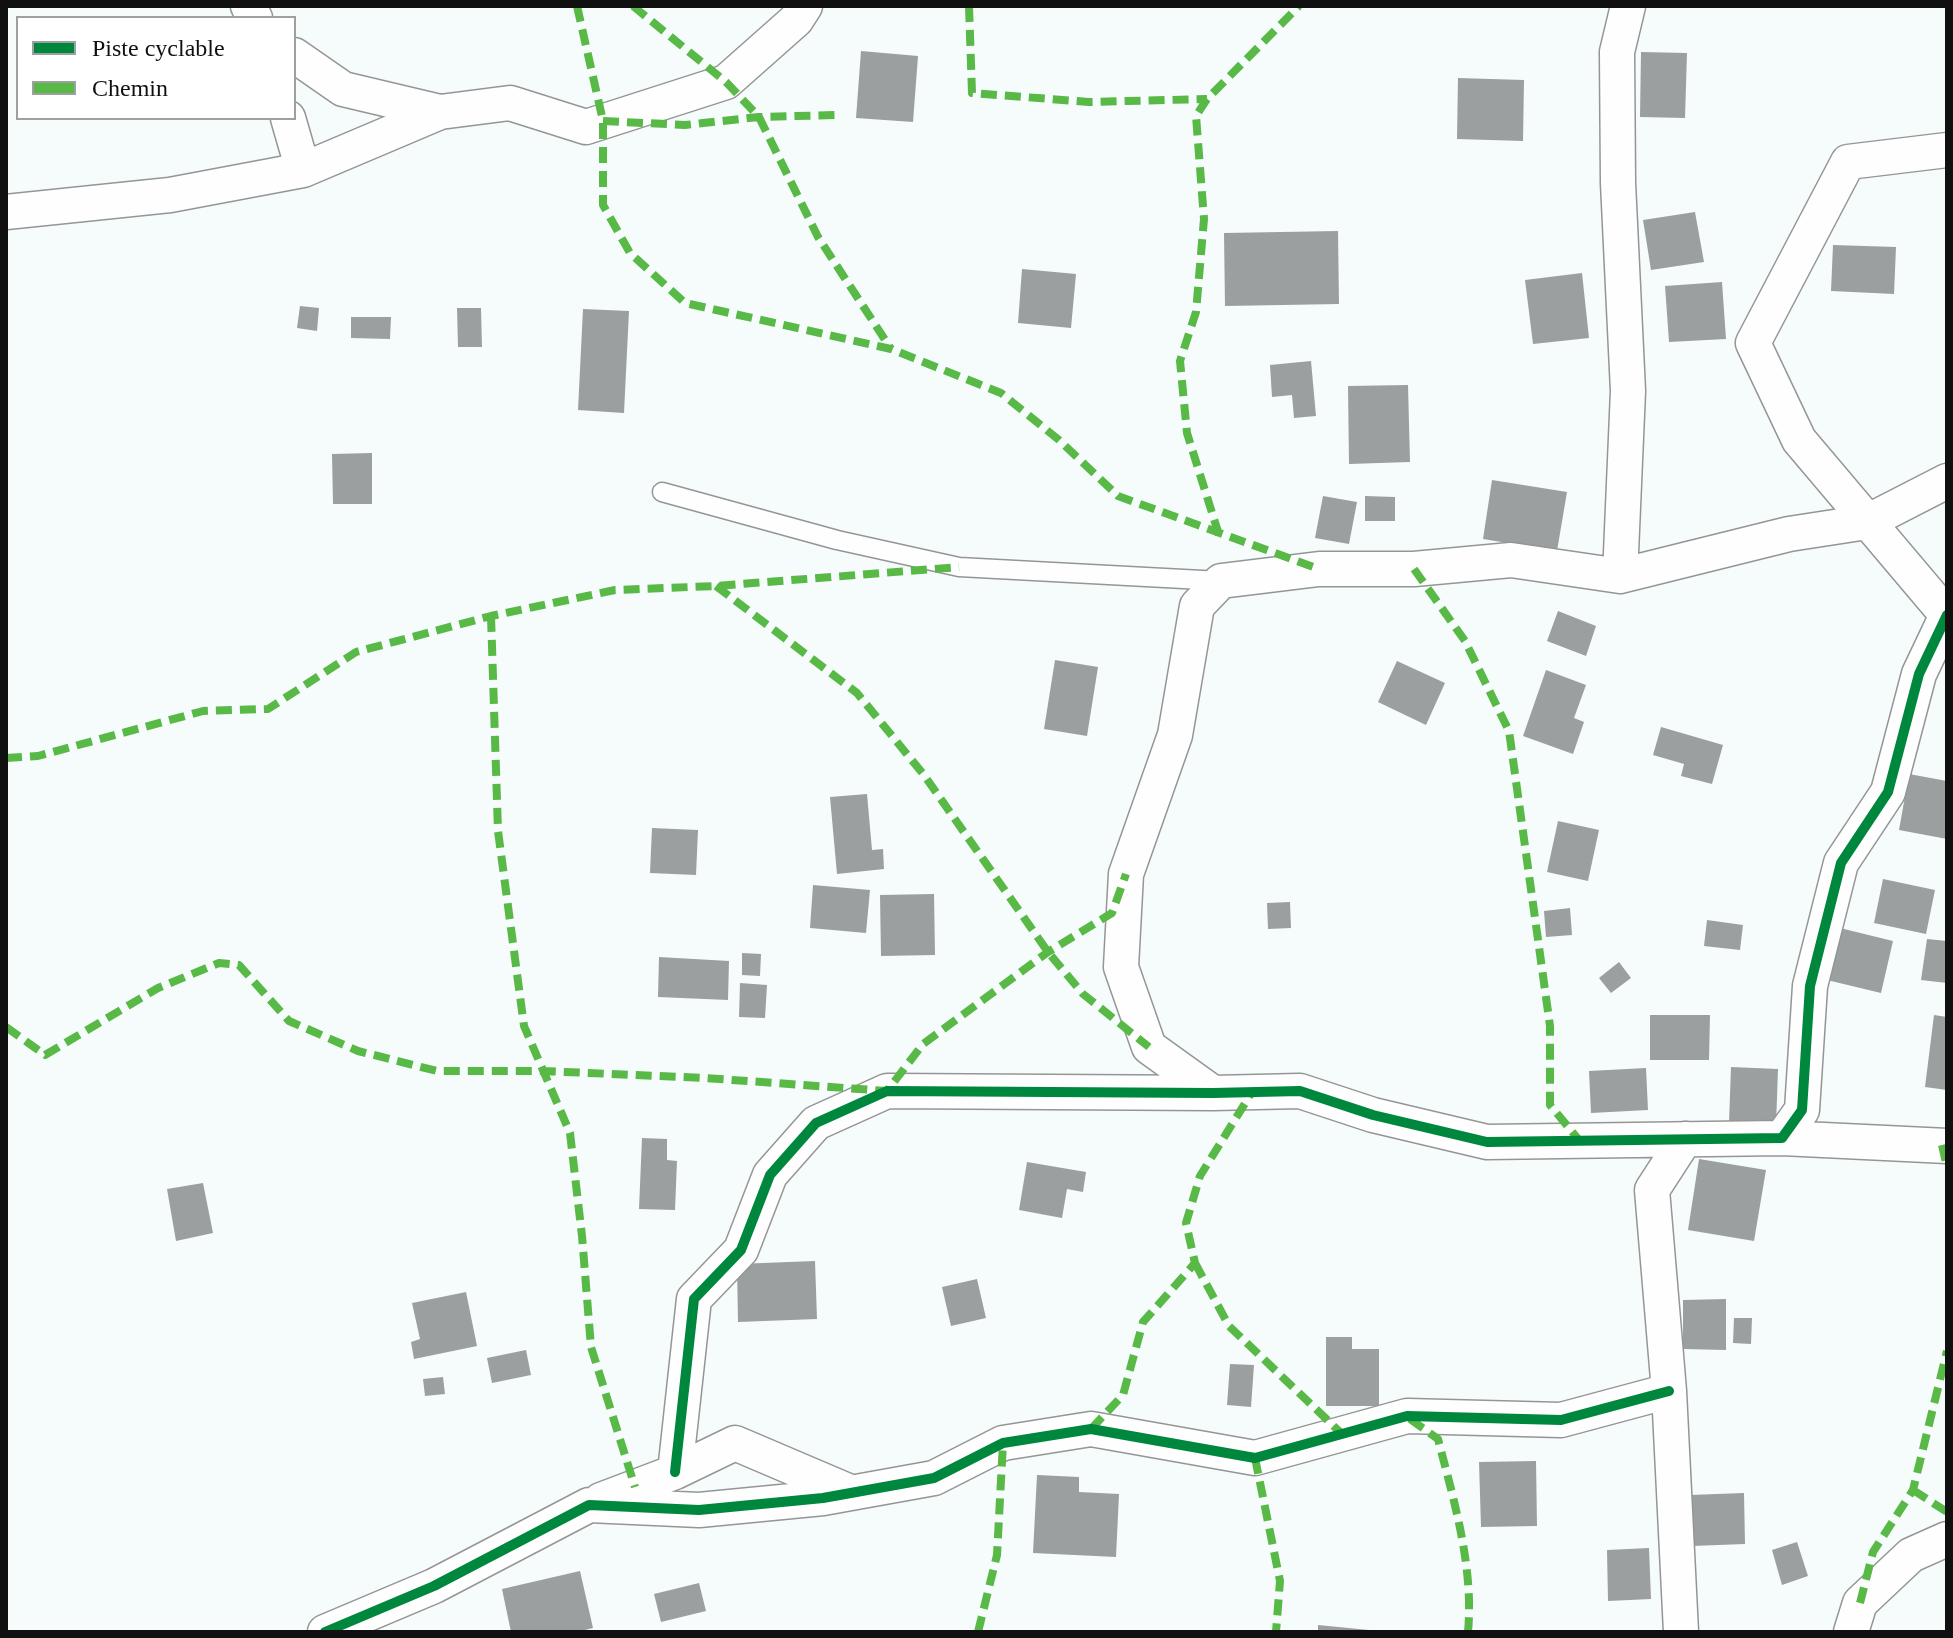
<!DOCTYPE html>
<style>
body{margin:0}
#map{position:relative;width:1953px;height:1638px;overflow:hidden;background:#f6fbfc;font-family:"Times New Roman",serif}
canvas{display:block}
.frame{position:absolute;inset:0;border:8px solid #101010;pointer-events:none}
.legend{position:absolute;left:16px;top:16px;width:280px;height:104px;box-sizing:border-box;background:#fff;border:2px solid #9f9f9f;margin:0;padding:10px 14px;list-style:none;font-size:24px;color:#101010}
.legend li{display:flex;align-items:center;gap:16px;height:40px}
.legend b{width:40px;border:2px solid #9f9f9f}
</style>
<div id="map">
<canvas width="1953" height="1638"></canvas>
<div class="frame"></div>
<ul class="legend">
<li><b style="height:10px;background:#00873e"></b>Piste cyclable</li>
<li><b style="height:10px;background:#58b947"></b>Chemin</li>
</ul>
</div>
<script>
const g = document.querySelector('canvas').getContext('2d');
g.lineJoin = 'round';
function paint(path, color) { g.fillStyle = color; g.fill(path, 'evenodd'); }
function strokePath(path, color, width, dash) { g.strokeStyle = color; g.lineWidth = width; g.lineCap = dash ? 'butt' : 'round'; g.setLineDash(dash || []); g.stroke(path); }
paint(new Path2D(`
 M861,51L918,56L913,122L856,118Z
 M1641,52L1687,53L1685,118L1640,117Z
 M1458,78L1524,80L1523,141L1457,139Z
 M1695,212L1704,262L1651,270L1643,220Z
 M1338,231L1339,304L1225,306L1224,233Z
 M1833,245L1896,247L1894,294L1831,291Z
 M1022,269L1076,274L1071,328L1018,323Z
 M1582,273L1589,338L1533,344L1525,280Z
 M1722,282L1726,339L1669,342L1665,286Z
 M300,306L319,308L317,331L297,328Z
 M457,308H481L482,347H458Z
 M583,309L629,311L624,413L578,410Z
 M351,317H391L390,339L351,338Z
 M1311,361L1316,416L1294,418L1292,395L1272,397L1270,365Z
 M1408,385L1410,462L1349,464L1348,386Z
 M372,453V504H333L332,454Z
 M1492,480L1567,492L1557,551L1483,539Z
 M1323,496L1357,502L1349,544L1315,538Z
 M1365,496L1395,497V521H1365Z
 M1558,611L1596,626L1586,656L1547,641Z
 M1055,660L1098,667L1087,736L1044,729Z
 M1397,661L1445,683L1426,725L1378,702Z
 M1546,670L1586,685L1574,718L1584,722L1573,754L1523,736Z
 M1661,727L1723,745L1712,784L1681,776L1684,764L1653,755Z
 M1909,774L1947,781V839L1899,830Z
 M867,794L872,850L883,849L884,869L837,874L830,797Z
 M1558,821L1599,830L1588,881L1547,872Z
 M652,828L698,830L696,875L650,873Z
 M1883,879L1935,890L1926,934L1874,923Z
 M813,885L870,890L866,933L810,928Z
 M934,894L935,955L881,956L880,895Z
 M1290,902L1291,928L1268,929L1267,903Z
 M1570,908L1572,935L1546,937L1544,911Z
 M1707,920L1743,925L1740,950L1704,946Z
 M1840,928L1893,941L1881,993L1827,980Z
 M1927,939L1947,941V983L1921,980Z
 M742,953L761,954L760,976L742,975Z
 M659,957L729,961L728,1000L658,997Z
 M1619,962L1631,978L1611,993L1599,978Z
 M740,983L767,985L765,1018L739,1017Z
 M1650,1015H1710L1709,1060H1650Z
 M1934,1015L1947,1017V1090L1925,1087Z
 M1731,1067L1778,1069L1776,1126L1729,1123Z
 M1646,1068L1648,1110L1591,1113L1589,1071Z
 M642,1138L667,1139V1160L677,1161L675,1210L639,1209Z
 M1699,1159L1766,1170L1754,1241L1688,1230Z
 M1027,1162L1086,1172L1083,1192L1067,1189L1062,1218L1019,1210Z
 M203,1183L213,1233L176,1241L167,1189Z
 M815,1261L817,1319L738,1322L737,1264Z
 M977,1279L986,1318L951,1326L942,1287Z
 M466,1292L477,1346L414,1359L411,1342L420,1339L412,1303Z
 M1726,1299V1350L1683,1349V1300Z
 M1734,1318H1752L1751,1344L1733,1343Z
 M1326,1337H1352V1349H1379V1406H1326Z
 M526,1350L531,1375L492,1383L487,1358Z
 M1230,1364L1254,1365L1251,1407L1227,1405Z
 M443,1377L445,1394L425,1396L423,1379Z
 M1536,1461L1537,1526L1481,1527L1479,1462Z
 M1037,1475L1079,1477V1492L1119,1494L1116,1557L1033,1553Z
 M1744,1493L1745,1544L1692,1546L1690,1495Z
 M1797,1542L1808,1576L1782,1585L1772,1550Z
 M1649,1548L1651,1599L1608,1601L1607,1550Z
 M580,1571L593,1628L577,1632H511L502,1589Z
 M699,1583L706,1611L661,1622L654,1594Z
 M1318,1625L1369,1630V1632H1318Z`), '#9b9f9f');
const service = new Path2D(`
 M662,492L837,540L959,567L1221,581`);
const minor = new Path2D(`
 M248,6L255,18
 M294,55L343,89L440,112
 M288,118L303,170
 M1947,150L1848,162L1753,343L1799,440L1947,615
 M6,212L170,195L303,170L440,112L510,103L586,127L726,82L796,20L805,6
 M1620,576L1628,391L1618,183L1617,52L1628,6
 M1213,1093L1149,1047L1121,967L1126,874L1175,735L1197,606L1221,581L1319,569H1414L1511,560L1620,576L1789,534L1867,522L1947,481
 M1782,1138L1947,1146
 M675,1472L694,1299L741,1250L770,1175L816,1123L887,1091L1213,1093L1300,1091L1373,1115L1487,1142L1782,1138L1802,1110L1810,986L1841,863L1888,792L1919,674L1947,615
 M601,1500L675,1472L735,1443L850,1492
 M325,1632L434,1586L589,1505L699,1510L823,1498L934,1478L1003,1443L1091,1429L1255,1458L1407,1416L1561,1420L1669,1391
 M1681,1632L1669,1391L1652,1190L1685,1139
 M1851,1632L1860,1603L1911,1555L1947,1539`);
strokePath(service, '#949696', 21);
strokePath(minor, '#949696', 37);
strokePath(service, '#fefeff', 18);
strokePath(minor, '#fefeff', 34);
strokePath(new Path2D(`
 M577,6L603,121V205L630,253L685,303L891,349L1001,393L1059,440L1118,496L1319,569
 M633,6L726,82L759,117L818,237L891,349
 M969,6L972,93L1089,102L1207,99
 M603,121L685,125L759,117L835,115
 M1219,535L1187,433L1180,361L1196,312L1204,219L1196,116L1207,99L1299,6
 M1414,569L1465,641L1509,731L1550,1026V1105L1579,1140
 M716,586L857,693L924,775L1048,952L1083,994L1149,1047
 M491,616L498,831L524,1026L570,1133L582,1236L591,1347L635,1487
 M6,758L38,756L203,711L268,709L356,652L491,616L615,590L716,586L959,567
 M6,1027L45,1055L158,988L219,963L239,965L289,1021L358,1051L437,1071H543L705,1078L887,1091L923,1044L1048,952L1112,913L1126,874
 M1942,1145L1947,1167
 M1195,1263L1229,1326L1342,1434
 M1410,1419L1438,1439C1454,1501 1474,1567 1468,1632
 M1091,1429L1123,1395L1143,1322L1195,1263L1186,1223L1200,1176L1252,1092
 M1255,1458L1280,1581L1276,1632
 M1913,1490L1947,1512
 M1860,1603L1873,1552L1913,1490L1947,1351
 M978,1632L997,1555L1003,1443`), '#58b947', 8, [16, 8]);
strokePath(new Path2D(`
 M675,1472L694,1299L741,1250L770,1175L816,1123L887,1091L1213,1093L1300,1091L1373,1115L1487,1142L1782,1138L1802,1110L1810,986L1841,863L1888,792L1919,674L1947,615
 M325,1632L434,1586L589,1505L699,1510L823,1498L934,1478L1003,1443L1091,1429L1255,1458L1407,1416L1561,1420L1669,1391`), '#00873e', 10);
</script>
